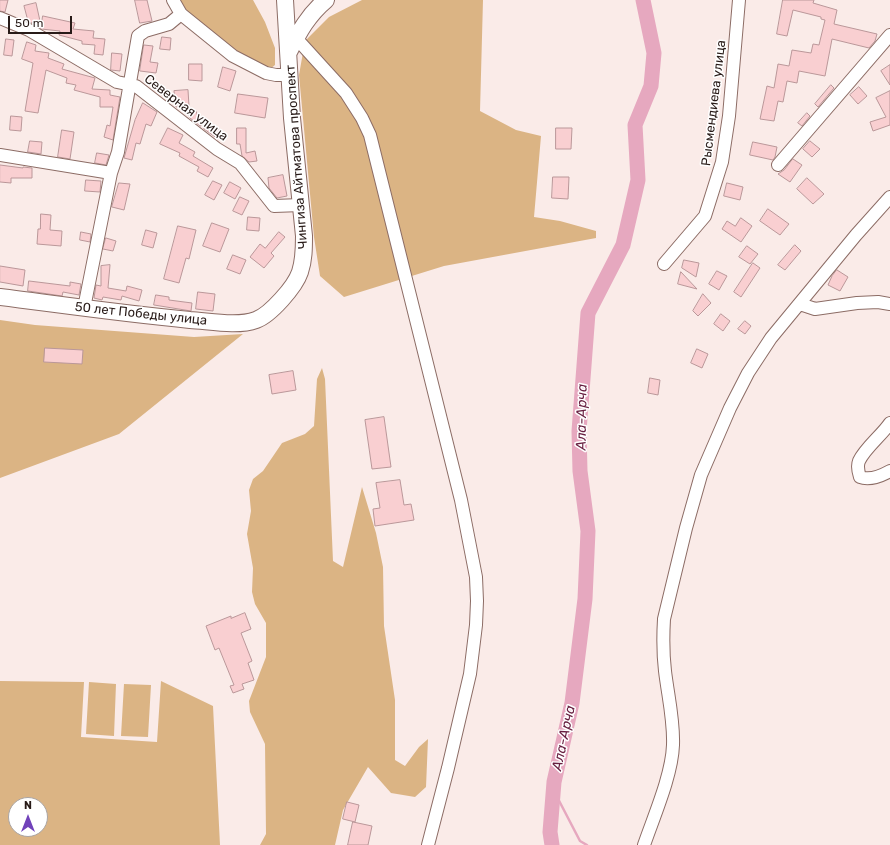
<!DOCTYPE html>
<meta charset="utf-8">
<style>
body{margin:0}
#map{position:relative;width:890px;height:845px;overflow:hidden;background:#faebe8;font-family:Rubik,sans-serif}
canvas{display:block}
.north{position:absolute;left:8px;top:797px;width:40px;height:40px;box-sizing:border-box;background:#fff;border:1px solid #a9a4a3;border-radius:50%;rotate:0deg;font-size:11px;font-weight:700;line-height:16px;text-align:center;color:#281b18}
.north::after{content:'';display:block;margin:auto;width:14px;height:18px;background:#7142ba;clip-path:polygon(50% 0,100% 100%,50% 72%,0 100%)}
.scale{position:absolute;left:8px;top:16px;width:64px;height:18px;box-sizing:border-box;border:2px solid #281b18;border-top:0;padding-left:5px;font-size:12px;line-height:14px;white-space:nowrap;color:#281b18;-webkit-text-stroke:3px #fff;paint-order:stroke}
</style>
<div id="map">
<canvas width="890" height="845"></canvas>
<div class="north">N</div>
<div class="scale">50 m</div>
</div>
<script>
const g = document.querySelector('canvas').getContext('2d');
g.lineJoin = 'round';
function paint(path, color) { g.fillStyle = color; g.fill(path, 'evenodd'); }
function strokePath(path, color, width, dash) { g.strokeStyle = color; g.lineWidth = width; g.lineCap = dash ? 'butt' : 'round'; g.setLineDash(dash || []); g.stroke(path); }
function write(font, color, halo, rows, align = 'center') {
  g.font = font + ' Rubik,sans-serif'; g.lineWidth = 3; g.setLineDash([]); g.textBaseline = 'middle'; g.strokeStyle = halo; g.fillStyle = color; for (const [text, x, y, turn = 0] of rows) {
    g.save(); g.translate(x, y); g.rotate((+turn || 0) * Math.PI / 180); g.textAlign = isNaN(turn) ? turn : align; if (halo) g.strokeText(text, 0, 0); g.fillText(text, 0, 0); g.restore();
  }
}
paint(new Path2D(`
 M178,0H253L265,22L275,48V65L270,69L258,65L220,42L186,13Z
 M362,0H483L480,111L516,130L541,136L534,217L560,221L596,231V238L444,266L344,297L320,276L314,237L299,75L305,41L329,17Z
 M0,320L35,325L194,337L243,334L119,434L0,478Z
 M322,368L325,379L333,561L343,567L362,487L376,533L383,567L384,626L395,700V760L405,766L419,747L428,739L426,787L415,797L391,793L368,767L343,810L335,845H258H260L266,834L265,744L250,712L249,701L266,657V623L255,604L252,592L253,568L247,534L251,511L249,490L253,479L263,471L282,443L305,434L314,426L317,379Z
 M0,681L84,682L81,737L157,742L161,681L213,706L220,845H0ZM16,805H40V829H16Z
 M89,682L116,684L114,736L86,734Z
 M124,684L151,685L148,737L121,736Z`), '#dbb484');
strokePath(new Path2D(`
 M554,791L580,841L587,845`), '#e6a8bf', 2.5);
strokePath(new Path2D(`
 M552,845L550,832L554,782L572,703L585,599L588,531L580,471L579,431L588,313L623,245L638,180L635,125L651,86L654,53L643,0`), '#e6a8bf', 15);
const building = new Path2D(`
 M0,0H8L5,12L0,11Z
 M135,0H147L152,21L140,23Z
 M783,0H814L813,3L837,10L834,24L877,34L875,41L869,48L832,39L825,76L799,71L797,83L787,81L783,102L778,101L774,121L760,119L767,86L774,88L778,64L789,66L792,50L811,53L813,44L819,45L825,20L821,19V17L793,10L787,36L777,34Z
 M36,3L40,21L31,23L28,21L24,6Z
 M43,16L75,23L73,29L94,31L93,38L105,39L103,55L94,54L95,45L82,44V41L59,35L60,31L41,29Z
 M162,37L171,38L170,50L160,49Z
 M6,39L14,40L12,56L4,55Z
 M27,42L36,45L35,51L49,53L48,58L64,64L62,69L95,78L92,89L110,90V95L120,97L113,140L104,137L107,125L110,126L113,107H100V97L74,90L76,85L66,83L67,78L46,70L38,113L25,111L33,63L22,59Z
 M144,45L153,46L150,62L158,63L156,73L140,71Z
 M112,53L122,54L120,71L111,70Z
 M189,64H202V81L189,80Z
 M890,65V85L881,71Z
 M223,67L236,71L230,91L218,87Z
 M831,85L834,88L818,107L815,104Z
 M859,87L867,96L858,104L850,95Z
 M188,90L189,106L176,107L174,91Z
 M890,91V125L873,131L870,122L886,117L876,98Z
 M238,94L268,98L265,118L235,113Z
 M143,103L157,112L151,126L146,124L140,144L136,143L132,160L124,158L135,120Z
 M196,111L201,126H200L190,118L188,113Z
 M807,113L810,116L802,126L798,123Z
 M11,116L22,117L21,131L10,130Z
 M205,126L220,130L218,139L204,129Z
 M168,128L183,135L179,143L195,152L193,156L213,168L208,177L197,171L199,167L179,156L180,153L160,144Z
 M237,128H246V153L255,151L257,161L249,162L242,156L240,144H237Z
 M556,128H572L571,149H556Z
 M62,130L74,132L70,159L58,157Z
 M30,141L42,142L41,154L28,152Z
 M810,141L820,149L812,157L803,149Z
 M753,142L777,147L775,157L773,160L750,155Z
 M97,153L109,155L106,165L95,163Z
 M793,159L802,165L790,182L778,174L784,170Z
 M0,165L23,168V167L32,168V178H11V183L0,182Z
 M283,175L287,196L277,198L269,188L268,178Z
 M553,177H569L568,199L552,198Z
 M807,178L824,194L813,204L797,189Z
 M86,180L101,181L100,192L85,191Z
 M213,181L222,185L214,200L205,195Z
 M230,182L241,188L235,199L224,193Z
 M119,183L130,184L124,210L112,207Z
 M727,183L743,187L740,200L724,196Z
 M240,197L249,201L242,215L233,211Z
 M768,209L789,224L780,235L760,221Z
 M41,214L51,215L50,230L62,231L61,246L37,244L38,229H40Z
 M248,217L260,218L259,231L247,230Z
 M741,218L752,226L741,242L722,229L727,221L735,226Z
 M212,223L229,229L220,252L203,246Z
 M178,226L196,230L189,259L186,258L179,283L164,279Z
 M146,230L157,233L153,248L142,245Z
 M81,232L91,234L90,242L80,240Z
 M279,232L285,237L271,253L274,256L264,268L250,257L260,244L265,248Z
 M106,238L116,241L113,251L103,249Z
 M795,245L801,251L785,270L778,265Z
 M747,246L758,254L750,264L739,257Z
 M233,255L246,260L240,274L227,269Z
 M684,260L699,263L696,277L682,268Z
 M753,263L760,268L741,297L734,292Z
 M110,265L108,288L126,291L127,286L142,290L139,301L122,296L121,300L103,297L102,300L94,298L96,285L101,286V266Z
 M0,266L25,270L23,286L0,282Z
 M837,270L848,277L840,291L828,285L832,276Z
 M717,271L727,276L719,290L709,284Z
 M681,272L697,289L678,284Z
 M29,281L70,286V282L81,284L79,295L63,292L62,296L28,291Z
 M198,292L215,294L213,311L196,309Z
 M703,294L711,303L698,316L693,311Z
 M156,295L169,297V300L192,303L191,311L154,305Z
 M721,314L730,321L723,331L714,324Z
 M745,321L751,326L745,334L738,329Z
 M45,348L83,350L82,364L44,362Z
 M697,349L708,354L702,368L691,363Z
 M293,371L296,390L272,394L269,375Z
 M650,378L660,380L658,395L648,393Z
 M384,417L391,467L372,469L365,420Z
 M400,480L404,505L411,504L414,520L375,526L373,509L380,508L376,483Z
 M245,613L251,629L241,633L252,661L248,663L254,680L242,684L244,689L233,693L230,686L234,685L219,648L215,650L206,626L231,616V618Z
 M347,802L359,805L355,822L343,819Z
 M353,822L372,826L368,845H348Z`);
paint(building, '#f9cfd1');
strokePath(building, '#ba9799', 1);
const minor = new Path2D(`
 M173,0L181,14L233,56L266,73L276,75H290
 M0,18L29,30L117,82L136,86L217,149L240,163L274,206L301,205
 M296,38L346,93L362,118L370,135L461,500L476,577L477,601L476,625L470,674L448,768L428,845
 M0,155L111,173
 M778,165L890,35
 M664,264L705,216L722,162L729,116L739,0
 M800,304L815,309L857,303L878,302L890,304
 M84,308L111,173L118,152L138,36L145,31L169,24L181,14
 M890,423C882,435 865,448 859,461C857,466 858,471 860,477C870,481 881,476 890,471
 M644,845C654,816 672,775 673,745C674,720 668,696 665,671C663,654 663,636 664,619L686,528L701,475L730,408L748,373L771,338L856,235L890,197`);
const major = new Path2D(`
 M289,52C299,32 308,15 326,0
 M0,297C63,305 126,314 190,320C209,321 237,327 256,320C270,315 295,287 300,272C304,260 304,248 304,236L292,118L285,0`);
strokePath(minor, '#8c6c65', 14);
strokePath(major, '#8c6c65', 18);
strokePath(minor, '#fff', 12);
strokePath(major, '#fff', 16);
write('13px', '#281b18', '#fff', [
 ["Рысмендиева улица",714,103,-83],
 ["Северная улица",186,108,37],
 ["Чингиза Айтматова проспект",297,157,-94],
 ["50 лет Победы улица",141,314,6]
]);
write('italic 14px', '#671f40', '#fff', [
 ["Ала-Арча",582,417,-89],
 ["Ала-Арча",564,738,-78]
]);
</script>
